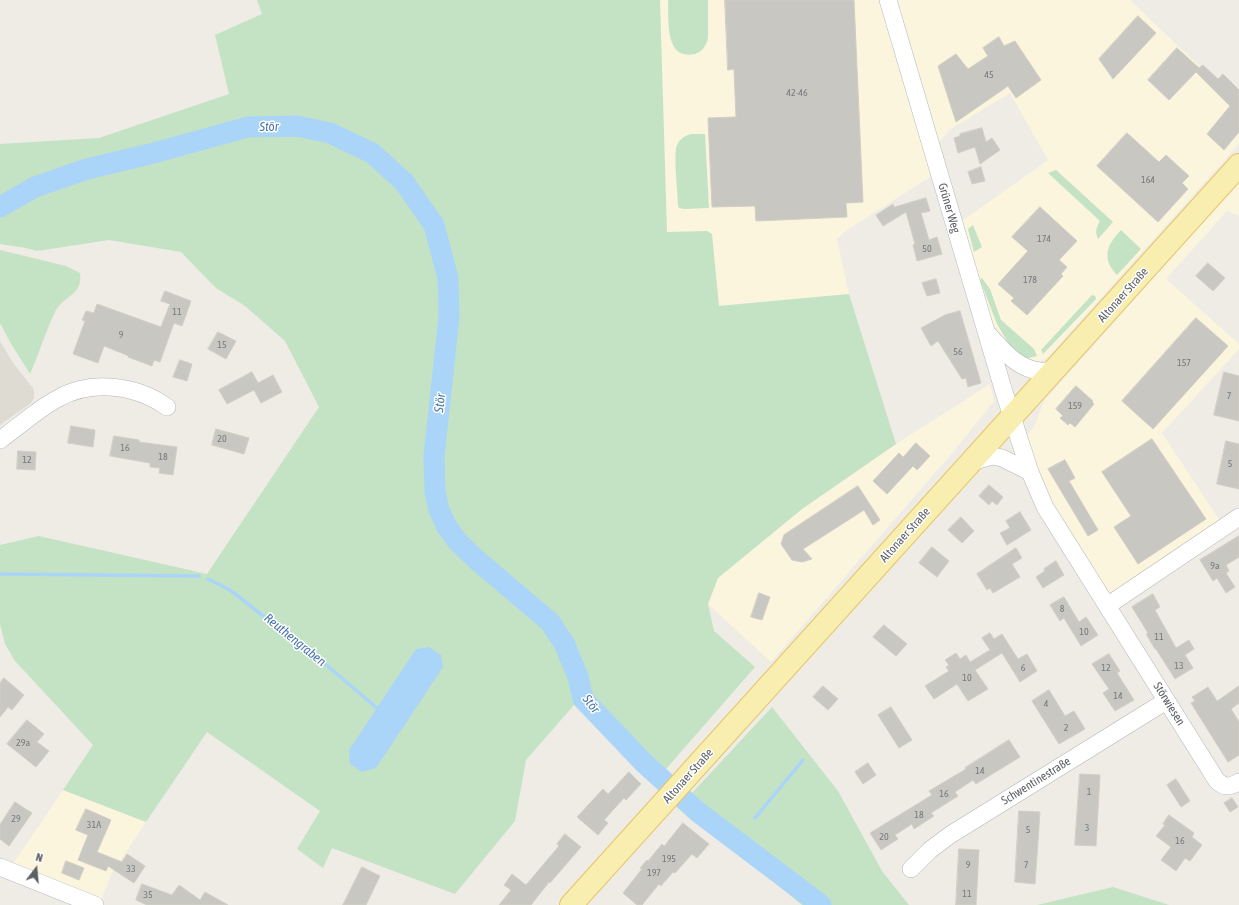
<!DOCTYPE html>
<meta charset="utf-8">
<style>
body{margin:0}
#map{position:relative;width:1239px;height:905px;overflow:hidden;background:#eeece5;font-family:"Asap Condensed",sans-serif}
canvas{display:block}
.north{position:absolute;left:16px;top:849px;width:40px;height:40px;-webkit-text-stroke:3px #fff;paint-order:stroke;rotate:16deg;font-size:11px;font-weight:700;line-height:16px;text-align:center;color:#5d6064}
.north::after{content:'';display:block;margin:auto;width:14px;height:18px;background:#5d6064;clip-path:polygon(50% 0,100% 100%,50% 72%,0 100%)}
</style>
<div id="map">
<canvas width="1239" height="905"></canvas>
<div class="north">N</div>
</div>
<script>
const g = document.querySelector('canvas').getContext('2d');
g.lineJoin = 'round';
function paint(path, color) { g.fillStyle = color; g.fill(path, 'evenodd'); }
function strokePath(path, color, width, dash) { g.strokeStyle = color; g.lineWidth = width; g.lineCap = dash ? 'butt' : 'round'; g.setLineDash(dash || []); g.stroke(path); }
function write(font, color, halo, rows, align = 'center') {
  g.font = font + ' "Asap Condensed",sans-serif'; g.lineWidth = 3; g.setLineDash([]); g.textBaseline = 'middle'; g.strokeStyle = halo; g.fillStyle = color; for (const [text, x, y, turn = 0] of rows) {
    g.save(); g.translate(x, y); g.rotate((+turn || 0) * Math.PI / 180); g.textAlign = isNaN(turn) ? turn : align; if (halo) g.strokeText(text, 0, 0); g.fillText(text, 0, 0); g.restore();
  }
}
paint(new Path2D(`
 M631,0H880L933,175L844,232L837,239L849,294L715,306L653,244Z
 M893,0H1130L1239,104V144L1048,357L1041,361L1031,363L1010,357L994,325L959,223L1048,160L1010,93L949,130L935,148Z
 M1239,182V216L1227,211L1166,279L1239,344V349L1162,433L1224,527L1107,606L1045,507L1021,442L1034,427L1044,401Z
 M990,384L994,401L954,451L771,662L708,604L718,578L802,509L896,444Z
 M63,790L146,822L112,873L99,905L9,870Z`), '#fbf5dd');
paint(new Path2D(`
 M0,341L13,363L33,388L34,393V398L31,403L0,425Z`), '#dedbd3');
paint(new Path2D(`
 M257,0H660L667,232L707,231L712,234L719,306L849,294L896,444L802,509L718,578L708,604L714,631L755,667L659,777L644,763L583,699L574,705L526,760L515,821L455,894L332,848L323,868L297,849L320,811L207,732L146,822L63,790L93,745L15,661L5,644L0,624V545L39,536L207,574L319,407L285,341L245,306L216,288L181,252L109,240L37,251L26,248L0,244V144L99,138L229,94L215,35L262,14Z
 M668,0H708V38C706,46 702,52 695,54C664,61 669,19 668,0Z
 M691,134H705L709,208L685,209L679,208L678,205C678,194 673,154 677,145C680,139 684,136 691,134Z
 M1056,170L1113,222L1098,239C1095,232 1096,228 1100,221L1048,173Z
 M973,225L982,247L974,252L968,229Z
 M1121,230L1141,249L1117,275C1101,258 1107,245 1121,230Z
 M0,250L66,266L80,273C83,295 65,295 56,310C46,330 39,354 30,374L10,342L0,323Z
 M982,278L990,289L1001,320L1034,349L1037,356L1029,358L1018,356L1012,349L997,324L980,280Z
 M1092,295L1095,296L1096,299L1043,354L1041,350Z
 M772,707L838,791L882,871L909,905H802L680,806Z
 M1113,887L1169,905H1037Z`), '#c3e3c4');
paint(new Path2D(`
 M429,647L441,655L443,667L376,768L362,772L350,764L349,750L416,649Z`), '#abd5f8');
strokePath(new Path2D(`
 M0,574L199,576
 M208,579L230,590L262,615L279,625L377,708
 M755,818L803,760`), '#abd5f8', 3.5);
strokePath(new Path2D(`
 M0,207L35,187L87,169L150,154L248,127L297,126L330,133L372,153L404,182L434,225L448,278L449,317L434,456L435,492L439,510L447,527L458,542L478,561L550,622L565,645L578,677L583,699L644,763L698,812L821,905`), '#abd5f8', 21);
const building = new Path2D(`
 M725,0H854L863,202L846,203L847,217L756,221L755,206L712,207L708,118L736,117L734,69L728,70Z
 M1138,16L1156,33L1113,79L1099,59Z
 M999,37L1004,46L1015,41L1041,80L1016,98L1008,86L956,122L938,66L956,54L968,69L988,56L983,48Z
 M1177,48L1199,68L1203,65L1218,79L1223,74L1239,90V132L1224,150L1207,134L1230,106L1196,72L1169,100L1148,80Z
 M982,128L986,142L992,138L1000,150L980,164L975,147L958,153L954,138L960,136V134Z
 M1127,133L1159,162L1166,155L1189,176L1182,183L1188,189L1158,222L1097,166Z
 M981,167L985,181L972,184L968,172Z
 M926,198L930,211L921,213L929,240L937,237L942,254L917,261L913,245L915,244L906,212L883,226L876,215L893,204L894,207Z
 M1040,207L1077,241L1059,260L1067,267L1061,274L1063,276L1027,315L1011,301L1014,298L998,284L1028,251L1012,237Z
 M1208,263L1225,278L1213,291L1196,276Z
 M936,279L940,293L927,296L922,283Z
 M165,291L191,301L182,326L174,323L160,362L154,360L152,366L128,357L129,356L104,346L98,363L73,354L85,321L82,320L86,311L94,313L97,304L161,327L170,304L161,301Z
 M960,311L981,383L968,387L966,378L962,379L938,341L931,346L921,328L945,315Z
 M1196,318L1228,346L1153,429L1122,401Z
 M218,332L236,341L226,359L208,349Z
 M180,360L192,364L187,381L173,377Z
 M252,372L258,383L273,375L282,392L261,403L254,390L227,404L219,390Z
 M1224,372L1239,376V421L1214,415Z
 M1076,386L1093,401L1092,402L1094,404L1075,427L1070,423L1068,425L1060,418L1063,416L1056,409Z
 M71,426L95,430L93,447L68,443Z
 M216,429L249,438L244,454L212,445Z
 M114,436L139,440V442L177,447L173,475L159,473L160,468L150,467V463L110,456Z
 M1152,439L1206,519L1138,564L1114,527L1131,516L1102,472Z
 M1226,441L1239,444V489L1217,484Z
 M916,443L930,456L917,470L913,466L887,494L873,481L899,453L903,457Z
 M18,451L36,452L35,470L17,469Z
 M1065,460L1075,478L1069,481L1098,530L1088,536L1048,469Z
 M989,485L1003,497L997,505L992,501L989,505L979,496Z
 M858,486L880,520L873,525L864,510L803,549L812,559L802,562L792,560L781,544L784,535Z
 M1020,512L1031,530L1007,545L1000,533L1010,528L1006,521Z
 M961,517L974,531L962,543L948,530Z
 M1239,536V557L1226,565L1229,571L1226,573L1235,587L1226,593L1217,578L1213,581L1200,560Z
 M932,547L949,561L937,577L919,563Z
 M1016,548L1022,558L1012,564L1020,577L993,593L990,588L987,590L977,574Z
 M1056,561L1064,575L1043,588L1036,577L1045,571L1044,569Z
 M759,593L770,597L762,620L751,617Z
 M1153,594L1160,607L1155,610L1176,648L1189,640L1194,649L1185,655L1193,668L1175,679L1156,649H1155L1146,634L1148,633L1132,607Z
 M1064,597L1079,622L1086,617L1098,635L1081,646L1064,618L1060,621L1050,605Z
 M884,625L907,644L896,656L873,637Z
 M990,633L994,639L1002,634L1018,659L1027,654L1037,671L1020,682L1002,653L975,670L988,689L968,701L957,684L934,699L925,686L949,671L946,667L949,665L945,660L956,653L960,659L966,655L970,662L990,650L982,638Z
 M1109,654L1120,671L1117,673L1134,700L1115,711L1103,693L1109,689L1092,664Z
 M4,678L24,695L12,710L8,707L0,717V683Z
 M823,686L838,699L828,710L813,697Z
 M1239,686V703L1231,709L1239,722V755L1228,762L1191,703L1195,701L1192,697L1208,687L1217,701Z
 M1049,690L1065,716L1074,711L1085,729L1059,744L1032,701Z
 M891,707L912,740L899,748L878,715Z
 M27,720L44,734L37,742L49,751L36,767L7,744Z
 M1009,740L1020,757L976,784L973,780L955,792L958,796L931,813L934,816L914,829L912,824L895,835L898,839L881,850L870,833L932,795L929,791L966,769L965,768Z
 M868,763L876,775L863,784L855,772Z
 M629,772L641,784L626,800L624,798L604,820L608,823L598,835L577,817L603,789L608,794Z
 M1080,774L1100,775L1096,846L1075,845Z
 M1176,779L1190,801L1181,807L1167,785Z
 M1232,798L1238,807L1230,812L1224,803Z
 M15,802L32,813L9,846L0,839V825Z
 M86,809L111,820L97,852L122,862L127,854L145,866L134,883L108,866L106,871L78,860L88,835L76,830Z
 M1019,811L1040,812L1035,884L1015,882Z
 M1169,815L1194,833L1192,837L1202,845L1190,861L1185,858L1176,871L1161,860L1171,847L1156,836L1165,825L1163,824Z
 M683,823L709,844L697,858L692,854L675,873L673,872L661,886L659,884L642,905H637L623,893L642,869L640,868L647,860L648,861L662,844L664,846Z
 M565,834L581,847L550,883L549,882L531,905H499L511,890L504,885L512,874L526,885L559,846L557,844Z
 M959,849L979,850L976,905H956Z
 M66,861L84,868L79,880L62,873Z
 M362,867L380,876L366,905H343Z
 M142,884L172,895L179,885L200,900L205,892L228,905H147L136,900Z`);
paint(building, '#c9c7c2');
strokePath(building, '#d2cec4', 1);
const minor = new Path2D(`
 M888,0L1004,392L1030,472L1045,507L1217,781C1225,788 1230,787 1239,782
 M988,334C1002,349 1017,369 1040,371C1045,372 1050,370 1055,370
 M0,440C18,427 38,409 57,399C91,379 136,385 167,407
 M971,462L992,456L1002,458L1030,472
 M1107,606L1239,517
 M0,867L95,905
 M911,869L930,850L950,835L1166,701`);
const major = new Path2D(`
 M571,905L1239,165`);
strokePath(minor, '#b2b5b9', 18);
strokePath(major, '#e6c466', 24);
strokePath(minor, '#fff', 17);
strokePath(major, '#f8eeaf', 22);
write('10px', '#787a7c', null, [
 ["45",989,75],
 ["42-46",797,93],
 ["164",1148,180],
 ["174",1044,239],
 ["50",927,249],
 ["178",1030,280],
 ["11",177,312],
 ["9",121,335],
 ["15",222,345],
 ["56",958,352],
 ["157",1184,363],
 ["7",1229,396],
 ["159",1075,406],
 ["20",222,439],
 ["16",125,448],
 ["18",163,457],
 ["12",27,460],
 ["5",1230,464],
 ["9a",1215,566],
 ["8",1062,609],
 ["10",1084,632],
 ["11",1159,637],
 ["13",1179,666],
 ["6",1023,668],
 ["12",1106,668],
 ["10",967,678],
 ["14",1118,696],
 ["4",1046,704],
 ["2",1066,728],
 ["29a",23,743],
 ["14",980,771],
 ["1",1089,792],
 ["16",944,794],
 ["18",919,815],
 ["29",16,819],
 ["31A",94,825],
 ["3",1087,828],
 ["5",1028,830],
 ["20",884,837],
 ["16",1180,841],
 ["195",669,859],
 ["9",968,865],
 ["7",1026,865],
 ["33",131,869],
 ["197",654,873],
 ["11",967,894],
 ["35",148,895]
]);
write('12px', '#5d6064', '#fff', [
 ["Grüner Weg",949,208,74],
 ["Altonaer Straße",1123,295,-48],
 ["Altonaer Straße",905,535,-48],
 ["Störwiesen",1169,704,58],
 ["Altonaer Straße",688,776,-48],
 ["Schwentinestraße",1036,781,-32]
]);
write('italic 13px', '#4976a9', '#fff', [
 ["Stör",269,127],
 ["Stör",440,403,-84],
 ["Reuthengraben",295,640,39],
 ["Stör",591,704,52]
]);
</script>
